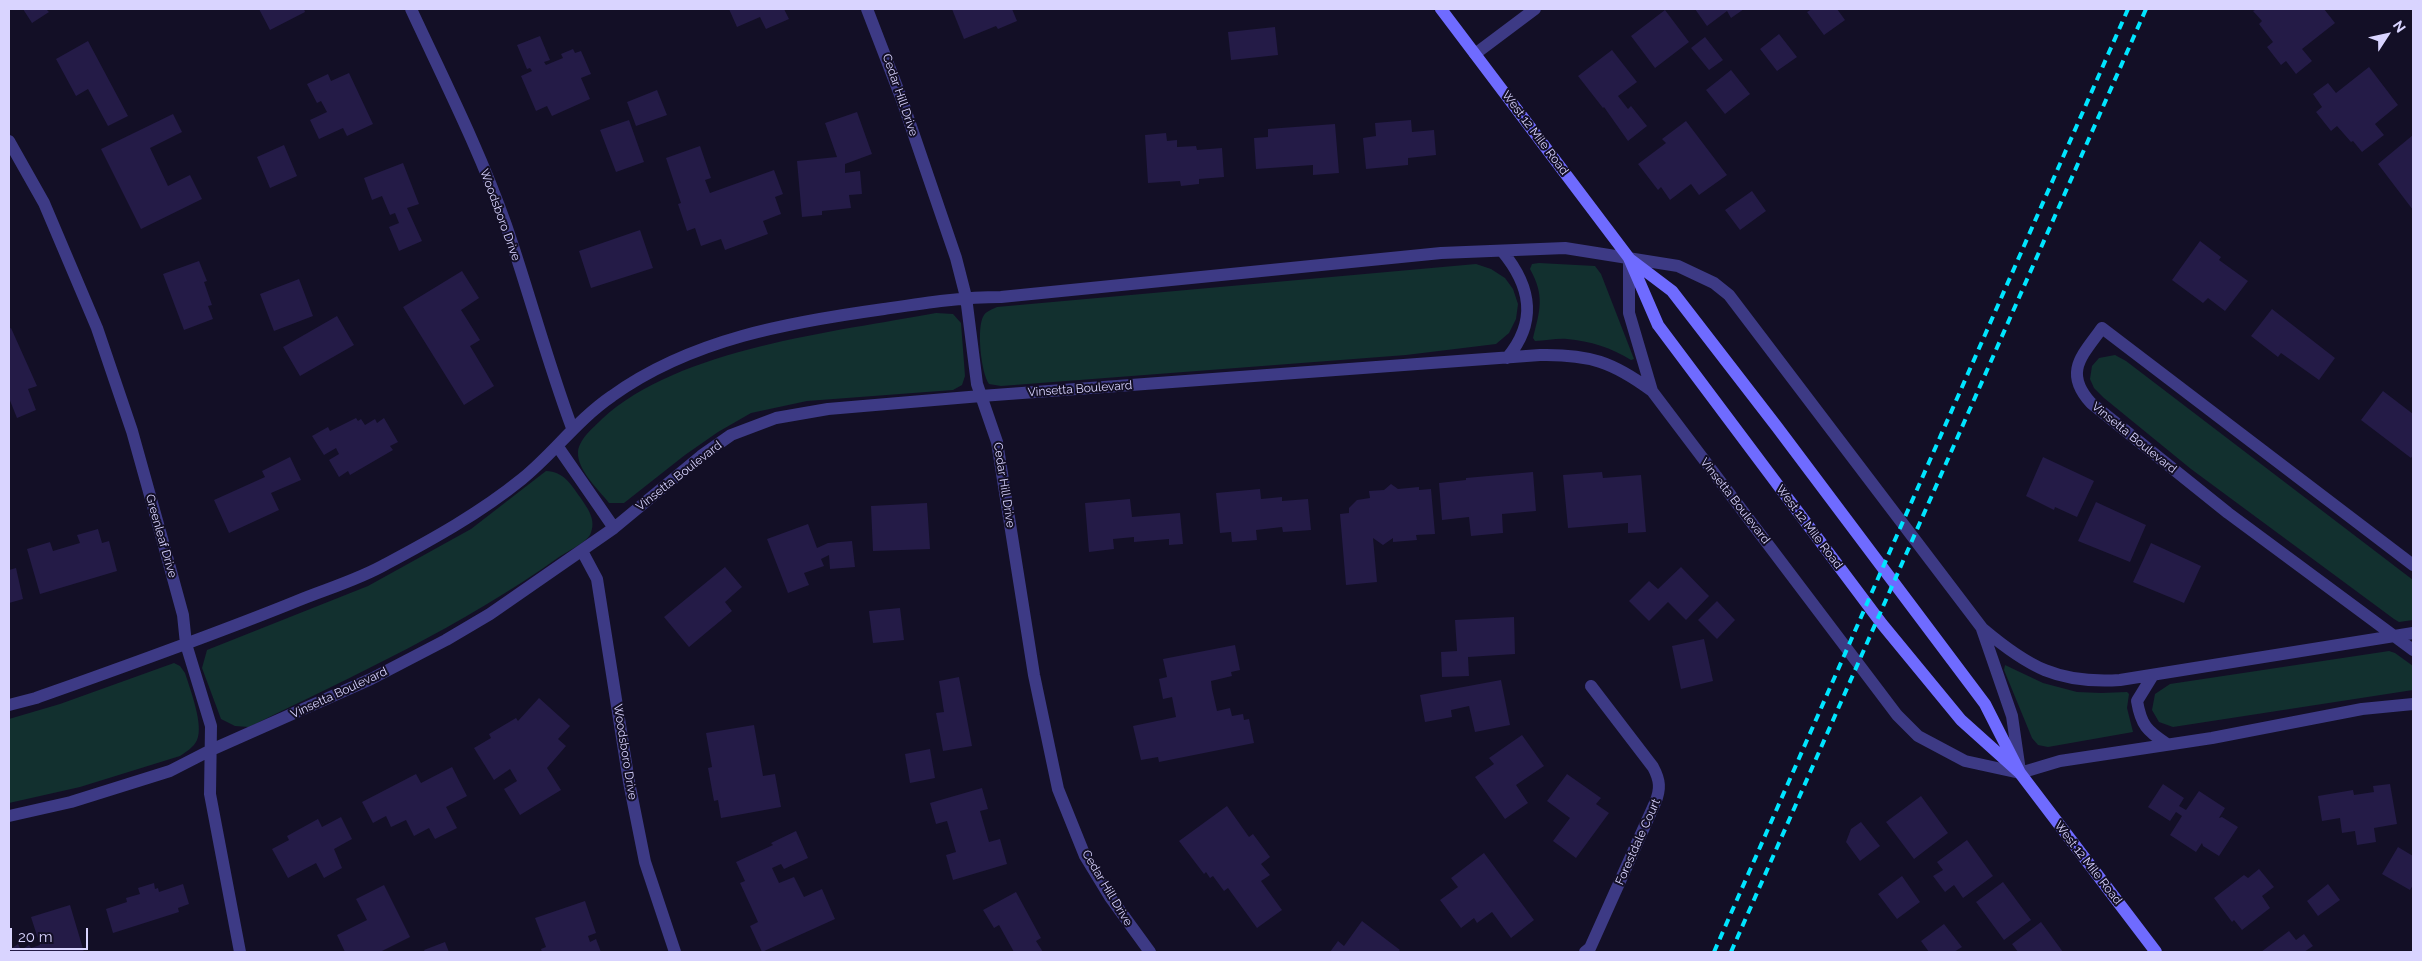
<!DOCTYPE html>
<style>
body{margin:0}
#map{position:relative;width:2422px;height:961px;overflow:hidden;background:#130f26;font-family:Raleway,sans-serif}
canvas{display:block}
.frame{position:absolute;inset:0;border:10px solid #d9d4ff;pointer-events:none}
.north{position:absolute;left:2362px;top:10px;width:50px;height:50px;-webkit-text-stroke:4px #130f26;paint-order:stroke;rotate:55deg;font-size:14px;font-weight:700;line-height:20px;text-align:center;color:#d9d4ff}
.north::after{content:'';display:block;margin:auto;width:18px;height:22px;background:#d9d4ff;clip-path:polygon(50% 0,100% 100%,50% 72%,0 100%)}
.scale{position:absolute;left:10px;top:928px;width:78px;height:22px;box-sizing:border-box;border:2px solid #d9d4ff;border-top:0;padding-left:6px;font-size:15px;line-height:18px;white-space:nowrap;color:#d9d4ff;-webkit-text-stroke:4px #130f26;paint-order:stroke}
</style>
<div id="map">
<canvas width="2422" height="961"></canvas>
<div class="frame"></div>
<div class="north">N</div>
<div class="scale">20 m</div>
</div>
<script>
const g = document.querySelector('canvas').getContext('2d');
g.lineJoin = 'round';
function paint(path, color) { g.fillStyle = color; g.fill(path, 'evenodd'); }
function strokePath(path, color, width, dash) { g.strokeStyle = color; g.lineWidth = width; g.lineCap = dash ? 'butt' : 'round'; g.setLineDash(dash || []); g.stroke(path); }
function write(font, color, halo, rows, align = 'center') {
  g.font = font + ' Raleway,sans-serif'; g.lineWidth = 4; g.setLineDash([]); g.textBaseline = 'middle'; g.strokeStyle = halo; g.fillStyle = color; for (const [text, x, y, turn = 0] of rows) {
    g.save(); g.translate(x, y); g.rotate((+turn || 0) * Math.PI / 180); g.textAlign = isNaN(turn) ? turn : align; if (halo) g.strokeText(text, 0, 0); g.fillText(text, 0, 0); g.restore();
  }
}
paint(new Path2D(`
 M1539,263L1595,266L1601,274L1634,359L1631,360C1612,348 1590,341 1567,339C1557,338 1546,341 1535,341L1533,338C1540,310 1545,296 1530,269L1532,264Z
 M1476,264L1491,269L1505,278L1513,289L1518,304L1516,319L1509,333L1496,344L1406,355L1001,386L989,384C981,373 976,326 984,315C987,311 993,309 997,307Z
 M936,313L953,314L961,323L965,376L962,385L953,390L807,401L751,413L718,432L685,455L624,503H609C598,489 577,470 578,452C579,439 593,428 602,419C679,348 835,332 936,313Z
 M2115,355L2126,361L2413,580V620L2399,622L2394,619L2191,469L2104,398L2094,388L2090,379L2092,366L2099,358Z
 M546,471C564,472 570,483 580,497C588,509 597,520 590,535C585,543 568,551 559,557C463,626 355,675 249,727L235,726L221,719L202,668L207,650L368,586L471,529Z
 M2389,651L2395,653L2413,666V690L2173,727L2159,722L2152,710L2155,694L2170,684Z
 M174,663L180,666L185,673C190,689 204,725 197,740C194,747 186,752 180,756L80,787L9,803V719L60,704Z
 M2005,665L2043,683L2077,692L2101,693L2127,692L2129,694L2127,708L2133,732L2048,747L2038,745L2032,738L2004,670Z`), '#12302f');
paint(new Path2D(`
 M23,9H46L49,12L32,23Z
 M259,9H304L305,12L270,30Z
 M729,9H784L789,19L766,29L760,17L737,27Z
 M952,9H1012L1017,21L998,29L996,26L964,39Z
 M1695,9H1744L1731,18L1727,11L1707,26Z
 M1812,9H1837L1845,20L1824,35L1807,12Z
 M2257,9H2324L2335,23L2302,49L2312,61L2296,74L2286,61L2281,65L2267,47L2273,42L2259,24L2262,21L2253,11Z
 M1665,10L1689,42L1655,68L1631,36Z
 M1275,27L1278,55L1231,60L1228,32Z
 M1779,34L1797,57L1777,71L1760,49Z
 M540,36L550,60L544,62L546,65L563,58L561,54L573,49L575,53L581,51L591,74L581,78L590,99L552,116L547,106L536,111L521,76L532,71L530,68L527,69L517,45Z
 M1705,37L1723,60L1709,70L1691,48Z
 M88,41L128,116L108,126L88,89L76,96L56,59Z
 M1612,50L1637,82L1618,96L1628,109L1631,106L1647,126L1628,141L1604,107L1603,108L1578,76Z
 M2369,67L2398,105L2375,124L2384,135L2362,152L2353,141L2351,142L2337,126L2331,131L2316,112L2322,107L2313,94L2328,83L2336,93Z
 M1731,70L1750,94L1725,114L1706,90Z
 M349,73L373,124L347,136L343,128L319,139L310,120L327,112L321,101L317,103L307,84L328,74L331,81Z
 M657,90L667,115L636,126L627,102Z
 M857,112L872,154L845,164V173L860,171L862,194L849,195L851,208L822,211V215L802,217L797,161L837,157L825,123Z
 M173,114L182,132L150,148L168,186L190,175L202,199L141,229L101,149Z
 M629,120L644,162L616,172L600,130Z
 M1411,120L1412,132L1434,130L1436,155L1408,158V165L1366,169L1363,138L1376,136L1375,123Z
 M1686,121L1727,175L1699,195L1691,184L1670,200L1661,187L1658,190L1638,164L1666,143L1662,139Z
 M1335,124L1339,173L1313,175V165L1256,169L1254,138L1268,137V129Z
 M1166,133L1167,141L1177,140V147L1196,146L1197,150L1222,148L1224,177L1199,179V184L1181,186L1180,181L1148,183L1145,135Z
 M2413,135V210L2378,164Z
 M284,145L297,176L270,188L257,157Z
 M700,146L711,178L705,180L710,193L774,170L783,194L775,197L781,214L763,221L768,234L725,250L721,239L701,246L695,228L687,231L678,204L681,203L666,158Z
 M403,163L419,204L407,208L422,241L399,251L389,227L399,223L395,213L390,215L382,196L372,200L364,178Z
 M1752,191L1766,211L1740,230L1725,210Z
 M640,230L653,268L591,288L579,251Z
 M2200,241L2221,257L2219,260L2248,281L2225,311L2208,298L2203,303L2172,280Z
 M199,261L207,281L204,282L212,305L208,306L213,319L184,330L163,274Z
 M462,271L479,298L461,310L480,340L470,346L494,386L464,405L403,307Z
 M299,279L313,316L274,331L260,294Z
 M2272,309L2335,358L2319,380L2281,353L2278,357L2251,336Z
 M337,316L354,345L300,376L283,347Z
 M11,328L37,386L28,389L36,410L17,418L9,398V329Z
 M2383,391L2413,414V455L2411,458L2361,420Z
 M356,418L358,421L361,419L365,425L375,419L377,423L384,418L398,442L390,446L393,450L350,475L348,471L339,477L329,460L339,454L336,448L324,455L312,436L328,427L330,431Z
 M290,457L301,480L271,493L279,510L229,533L214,500L265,477L262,471Z
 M2043,457L2094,481L2077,517L2055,507L2054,510L2026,496Z
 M1533,472L1536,511L1502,514L1503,533L1471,536L1469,517L1442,520L1439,483L1466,480V478Z
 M1602,472L1603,478L1641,475L1646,532L1628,533V523L1568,528L1563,475Z
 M1391,484L1398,489L1419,487V490L1431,489L1435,534L1416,535L1417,540L1393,542V538L1383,545L1373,538L1377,582L1346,585L1340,514L1349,513V508L1357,500L1370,498L1369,491L1384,490Z
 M1260,489L1261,499L1282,497V501L1308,499L1311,530L1283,532L1282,527L1256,530L1257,540L1232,542L1231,532L1220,533L1216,493Z
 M1130,499L1132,517L1180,513L1183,544L1169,545V539L1134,542V537L1113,539L1114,549L1089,552L1085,503Z
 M2096,502L2146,525L2130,562L2078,541Z
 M927,503L930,549L873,551L871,506Z
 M808,524L817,548L828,543L852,541L855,567L830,569L829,555L821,559L824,566L804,573L809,585L788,593L767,539Z
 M98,529L102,543L109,541L117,571L40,594L27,549L50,542L53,551L80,543L77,535Z
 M2151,543L2201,566L2184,603L2133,582Z
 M725,567L742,587L725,602L732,611L689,647L664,617Z
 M1681,567L1709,596L1686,620L1668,602L1649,621L1629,601L1649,581L1658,589Z
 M16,568L23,599L9,603V570Z
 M1717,601L1735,620L1717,639L1698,620Z
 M900,608L904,640L873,643L869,611Z
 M1514,617L1515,654L1468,657L1469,676L1442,677L1441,652L1457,651L1455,620Z
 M1704,639L1713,681L1681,689L1672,646Z
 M1235,645L1240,670L1231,672L1232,676L1211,681L1212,689L1217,711L1230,708L1232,716L1243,714L1244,720L1249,719L1254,743L1159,762L1158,757L1141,760L1133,726L1176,717L1172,697L1163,699L1159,679L1167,677L1163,659Z
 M959,677L972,746L943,751L936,713L944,712L939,681Z
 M1501,680L1510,725L1475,732L1469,706L1451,710L1452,717L1425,722L1420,695Z
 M539,698L570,726L558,739L566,746L547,768L561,790L520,815L504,789L517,781L510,769L494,780L474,748L491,738L489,734L516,718L518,721Z
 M754,725L763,776L775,774L781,807L721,818L718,800L714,801L708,768L712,767L706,733Z
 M1522,735L1544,766L1516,785L1528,803L1505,819L1475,777L1494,764L1489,758Z
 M930,749L935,778L910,783L905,754Z
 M452,767L467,796L446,807L457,828L435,839L429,828L414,836L406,820L391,827L386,816L373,823L362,802L416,774L421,783Z
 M1567,774L1601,798L1596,804L1609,813L1576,858L1553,841L1570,818L1547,801Z
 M2163,784L2184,798L2179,806L2186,810L2199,791L2225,808L2219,818L2222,817L2238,827L2219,856L2203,846L2202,843L2196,852L2170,835L2182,816L2176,812L2170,821L2148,807Z
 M2390,784L2397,824L2374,828L2376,842L2357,845L2355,831L2342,833L2340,818L2322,821L2318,796L2353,790L2354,795L2374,792L2373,786Z
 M982,788L988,809L980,811L989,842L1000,839L1007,864L953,880L946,855L956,852L947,821L936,824L930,803Z
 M1921,796L1948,833L1914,859L1886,822Z
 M1227,806L1249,837L1253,834L1270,857L1261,864L1270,875L1261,881L1282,910L1257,928L1228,888L1224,891L1213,876L1210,878L1206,872L1204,874L1179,841Z
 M341,817L352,839L334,849L342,868L324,878L316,863L288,878L272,849L289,840L287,836L318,819L322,827Z
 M1861,822L1880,846L1860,861L1846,842L1851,829Z
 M796,831L808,858L784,869L781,864L772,868L779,883L794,877L804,897L822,889L835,919L762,952L750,926L758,922L740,883L745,881L736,862L773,845L771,843Z
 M1967,840L1993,876L1963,898L1954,885L1945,892L1933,876L1943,870L1937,862Z
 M2398,847L2413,856V885L2410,890L2382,874Z
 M1484,853L1534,920L1511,938L1492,912L1477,923L1474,918L1461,928L1440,900L1458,887L1451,878Z
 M2259,869L2274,887L2262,896L2270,908L2242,930L2234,920L2232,922L2214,898L2244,875L2248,878Z
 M1902,876L1920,902L1897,919L1878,894Z
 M2003,882L2031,920L2004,940L1976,902Z
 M154,883L155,889L158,888L159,892L183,884L189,904L178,908L179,912L113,933L106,909L127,902L126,898L140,894L138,888Z
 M2328,884L2340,900L2318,916L2307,901Z
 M384,885L410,937L380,952H345L337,935L367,920L356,899Z
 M1016,892L1041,938L1036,941L1043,952H1014L999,925L994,928L983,910Z
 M585,901L596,933L588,936L590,942L596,939L601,952H542L541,949L546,947L535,918Z
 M70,905L84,952H9V950L18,944L21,950L29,945L31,948L40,945L31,917Z
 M1362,921L1400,950L1398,952H1330L1338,941L1344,946Z
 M2041,922L2063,952H2018L2012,944Z
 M1944,924L1962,947L1954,952H1929L1921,941Z
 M2289,931L2296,940L2304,934L2313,946L2304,952H2261Z
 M445,942L449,952H425L424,950Z`), '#241b47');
strokePath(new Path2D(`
 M411,9C444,80 480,151 506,225C529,292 547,361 572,428
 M867,9L902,100L956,258L966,297L977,384L997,442L1034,675L1058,789L1085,856L1110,897L1150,952
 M1475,54L1535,9
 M9,141L44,203L97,328L132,431L163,542L183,615L186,644L211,726L210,794L240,952
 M1502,251C1531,286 1538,321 1507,358
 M1629,258V313L1652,391
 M558,447L614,528
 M582,551L597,579L629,782L645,862L675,952
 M2413,565L2102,328C2082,356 2063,372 2091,403L2228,513L2413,650
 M1982,629L2012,716L2020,771
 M2153,675L2137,701C2141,725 2147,731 2167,744
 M9,705L36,698C123,667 211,636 297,601C326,589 358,580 386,564C433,539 480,513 522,479C554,453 577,420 612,396C691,339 790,322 884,309C924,303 962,297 1001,297L1441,253L1565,248L1678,266L1714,283L1729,295L1982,628C2028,667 2058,684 2120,680L2413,633
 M9,816L71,802L170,771L211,750L371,679L446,640L490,614L614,528L701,456L731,435L776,418L828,409L981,396L1540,355C1589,354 1613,362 1652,391L1897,715L1918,736L1965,761L2020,773L2060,761L2212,738L2362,709L2413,704
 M1585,952L1590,948L1655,803C1661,789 1660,780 1653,767L1591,686`), '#3d3a85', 12);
strokePath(new Path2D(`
 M1441,9L1629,258L1658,325L1882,624L1961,720L2020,773
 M1631,260L1672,291L1777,427L1985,704L2020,773L2156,952`), '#6f6bff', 12);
strokePath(new Path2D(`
 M1714,952L2128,9
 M1731,952L2146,9`), '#00e5ff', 4, [8, 6]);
write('12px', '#d9d4ff', '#130f26', [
 ["Cedar Hill Drive",900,95,71],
 ["West 12 Mile Road",1535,133,53],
 ["Woodsboro Drive",500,215,70],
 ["Vinsetta Boulevard",1080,389,-4],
 ["Vinsetta Boulevard",2134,438,39],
 ["Vinsetta Boulevard",679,476,-38],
 ["Cedar Hill Drive",1004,485,81],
 ["Vinsetta Boulevard",1735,501,52],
 ["West 12 Mile Road",1809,527,53],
 ["Greenleaf Drive",161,536,74],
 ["Vinsetta Boulevard",339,693,-25],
 ["Woodsboro Drive",625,752,81],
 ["Forestdale Court",1638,842,-66],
 ["West 12 Mile Road",2088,863,52],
 ["Cedar Hill Drive",1107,888,59]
]);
</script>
